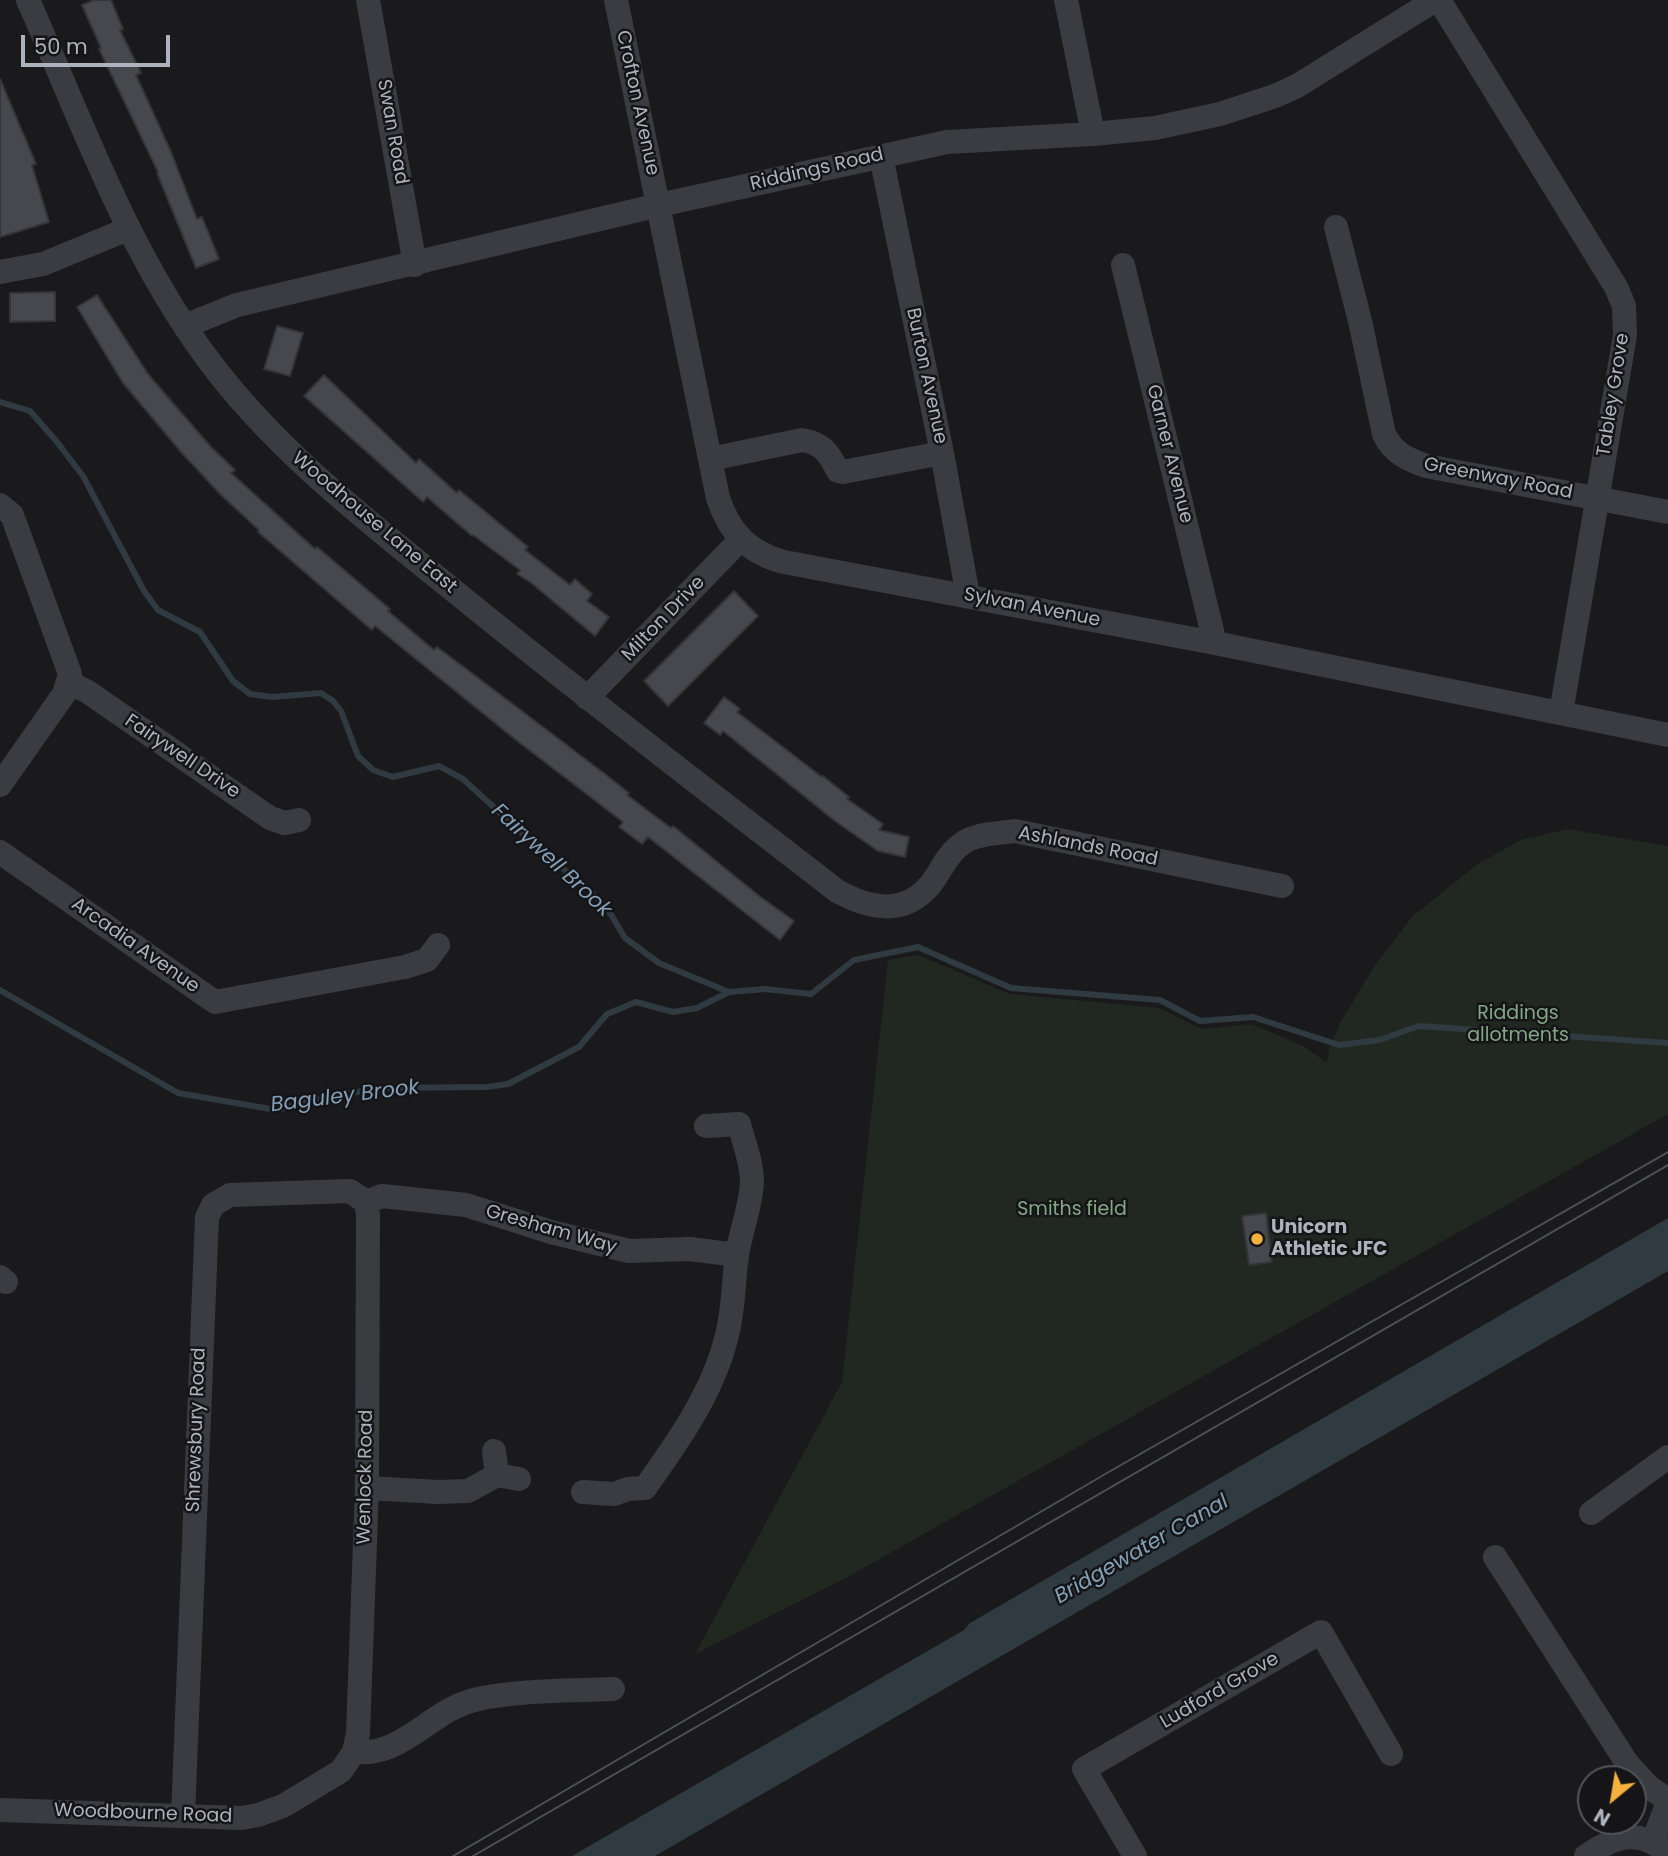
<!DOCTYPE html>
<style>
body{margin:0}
#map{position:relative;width:1668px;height:1856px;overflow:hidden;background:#1a1a1d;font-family:Poppins,sans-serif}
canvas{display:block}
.north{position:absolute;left:1577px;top:1765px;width:70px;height:70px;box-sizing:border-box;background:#151518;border:2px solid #52545a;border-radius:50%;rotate:210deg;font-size:19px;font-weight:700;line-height:28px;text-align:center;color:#adb2bc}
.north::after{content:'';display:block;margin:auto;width:24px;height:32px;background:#f4b13b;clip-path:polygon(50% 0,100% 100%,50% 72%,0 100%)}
.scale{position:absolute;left:21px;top:35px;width:149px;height:32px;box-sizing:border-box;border:4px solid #adb2bc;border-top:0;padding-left:9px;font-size:21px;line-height:24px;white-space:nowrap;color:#adb2bc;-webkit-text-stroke:5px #151518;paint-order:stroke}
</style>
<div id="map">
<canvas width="1668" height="1856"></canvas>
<div class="north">N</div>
<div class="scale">50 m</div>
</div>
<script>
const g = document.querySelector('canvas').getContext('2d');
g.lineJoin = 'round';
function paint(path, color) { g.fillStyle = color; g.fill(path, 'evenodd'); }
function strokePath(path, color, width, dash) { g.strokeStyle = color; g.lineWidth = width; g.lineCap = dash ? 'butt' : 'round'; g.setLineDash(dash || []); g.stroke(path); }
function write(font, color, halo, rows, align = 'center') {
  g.font = font + ' Poppins,sans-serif'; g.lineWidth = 5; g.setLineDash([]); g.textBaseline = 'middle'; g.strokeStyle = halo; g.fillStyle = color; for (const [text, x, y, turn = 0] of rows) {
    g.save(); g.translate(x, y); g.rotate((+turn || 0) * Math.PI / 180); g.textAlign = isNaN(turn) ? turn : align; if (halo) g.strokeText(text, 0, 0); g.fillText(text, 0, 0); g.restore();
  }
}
paint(new Path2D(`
 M1568,829L1668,846V1114L844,1579L695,1654L842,1382L888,960L918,955L1010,994L1159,1008L1201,1029L1252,1024L1305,1047L1327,1063L1329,1049L1340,1023L1374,967L1412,917L1476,865L1521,840Z`), '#202821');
paint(new Path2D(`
 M1668,1218V1271L655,1856H572L964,1630L970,1623Z`), '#303a41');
strokePath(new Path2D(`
 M0,402L30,411L57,442L83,476L144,591L158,610L200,632L233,681L250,694L272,697L321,693L333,701L341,711L358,756L373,770L393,777L439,766L463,779L546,855L586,887L607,908L625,938L659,963L729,992L765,989L811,994L854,960L918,947L1011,988L1160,1000L1200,1021L1253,1017L1339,1045L1379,1040L1419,1026L1668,1043
 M0,990L178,1093L276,1110L327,1097L380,1088L487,1087L508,1084L579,1047L607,1014L636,1002L673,1012L697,1008L729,992`), '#303a41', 6);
const building = new Path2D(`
 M94,0H111L123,29L120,30L141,73L136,75L171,152L197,219L202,217L219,259L196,268L157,173L158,172L99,49L101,48L82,5Z
 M0,79L36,164L32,165L49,222L0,237Z
 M55,292V321L10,322V293Z
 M97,295L148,374L210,446L235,470L231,473L315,549L317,547L390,609L388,611L434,650L437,647L469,671L605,774L629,793L627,795L671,828L673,826L758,895L794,921L780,940L648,837L642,844L619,827L623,822L516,740L375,626L372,630L258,532L259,530L221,495L181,452L123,383L77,307Z
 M277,326L303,333L290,376L264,369Z
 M324,375L416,463L419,459L457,493L459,490L528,547L525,550L570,585L575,579L592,594L587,601L609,617L595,636L530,582L517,574L520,570L473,535L472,536L427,497L423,502L304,396Z
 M734,591L758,616L668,706L644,681Z
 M724,697L740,709L737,712L822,777L823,776L849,797L847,799L883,824L879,830L909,837L905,857L878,851L835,821L723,731L720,735L704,723Z
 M1266,1213L1272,1262L1249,1265L1242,1216Z`);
paint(building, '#47484d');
strokePath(building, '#343439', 2);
strokePath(new Path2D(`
 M28,0C82,122 127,250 207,358C274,449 365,519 453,590C579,693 708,791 837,891C868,908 903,917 930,885C940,873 946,856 959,846C974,833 996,834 1015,831L1282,886
 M368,0L415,265
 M616,0L718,498C729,532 749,553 784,562L1215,643L1668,735
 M1066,0L1093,134
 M1439,0L1616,287L1624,306L1625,335L1561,713
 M881,156L942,453L968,596
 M1336,227L1360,321L1384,434C1393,453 1407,459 1426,466L1668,512
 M1123,265L1215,643
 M0,272L43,264L128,229
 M185,326L237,305L659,205L947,142L1093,134L1155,128L1220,114L1275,96L1297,86L1435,0
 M710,459L802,440C822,443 829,453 838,471L843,472L942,453
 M0,505L12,515L70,674L64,694L0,785
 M69,682L88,692L270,818L285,823L299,820
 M587,698L741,539
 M0,852L215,1002L405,967L427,960L438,945
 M366,1202L382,1196L466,1205L551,1232L629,1251L690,1249L737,1255
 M0,1277L6,1282
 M494,1451L497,1475
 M367,1488L438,1492L468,1491L497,1475L519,1479
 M583,1492L614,1494L628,1489L645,1488C677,1443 712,1394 726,1339C734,1311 733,1283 737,1255C741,1230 751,1206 752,1182C752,1162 744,1143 739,1124L706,1126
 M1591,1513L1668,1457
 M1495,1557L1627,1763L1649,1787L1668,1800
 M354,1752C403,1757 430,1711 474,1700C515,1690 570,1691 613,1689
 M0,1810L242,1818L258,1815L283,1806L341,1771L354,1752L358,1733L367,1488L368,1215L366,1202
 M183,1816L207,1217L213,1205L230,1195L350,1191L366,1202
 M1653,1842L1668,1802
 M1135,1856L1084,1769L1321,1632L1391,1754
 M1586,1856C1615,1836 1640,1827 1668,1854`), '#3b3c42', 24);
strokePath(new Path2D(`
 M453,1856L1107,1473L1668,1152
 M473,1856L1668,1165`), '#4e5057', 2);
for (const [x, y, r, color] of [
 [1257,1239,7,"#f4b13b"]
]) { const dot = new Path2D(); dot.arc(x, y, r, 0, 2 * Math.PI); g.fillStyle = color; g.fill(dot); strokePath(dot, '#151518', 2.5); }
write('19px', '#adb2bc', '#151518', [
 ["Crofton Avenue",637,103,78],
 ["Swan Road",392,132,80],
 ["Riddings Road",817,170,-13],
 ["Burton Avenue",926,376,78],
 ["Tabley Grove",1614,395,-81],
 ["Garner Avenue",1169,454,76],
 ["Greenway Road",1498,479,11],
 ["Woodhouse Lane East",374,523,40],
 ["Sylvan Avenue",1032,608,11],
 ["Milton Drive",664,619,-46],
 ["Fairywell Drive",182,757,34],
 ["Ashlands Road",1088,847,11],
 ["Arcadia Avenue",135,946,35],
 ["Gresham Way",551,1230,16],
 ["Shrewsbury Road",197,1430,-88],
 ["Wenlock Road",366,1477,-89],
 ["Ludford Grove",1220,1691,-30],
 ["Woodbourne Road",143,1814,2]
]);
write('19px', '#84a785', '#151518', [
 ["Riddings",1518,1014],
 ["allotments",1518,1036],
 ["Smiths field",1072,1210]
]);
write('bold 19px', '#adb2bc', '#151518', [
 ["Unicorn",1271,1228],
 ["Athletic JFC",1271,1250]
], 'left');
write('italic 21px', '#84a0b7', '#151518', [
 ["Fairywell Brook",551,861,43],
 ["Baguley Brook",345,1097,-7],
 ["Bridgewater Canal",1142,1550,-30]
]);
</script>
